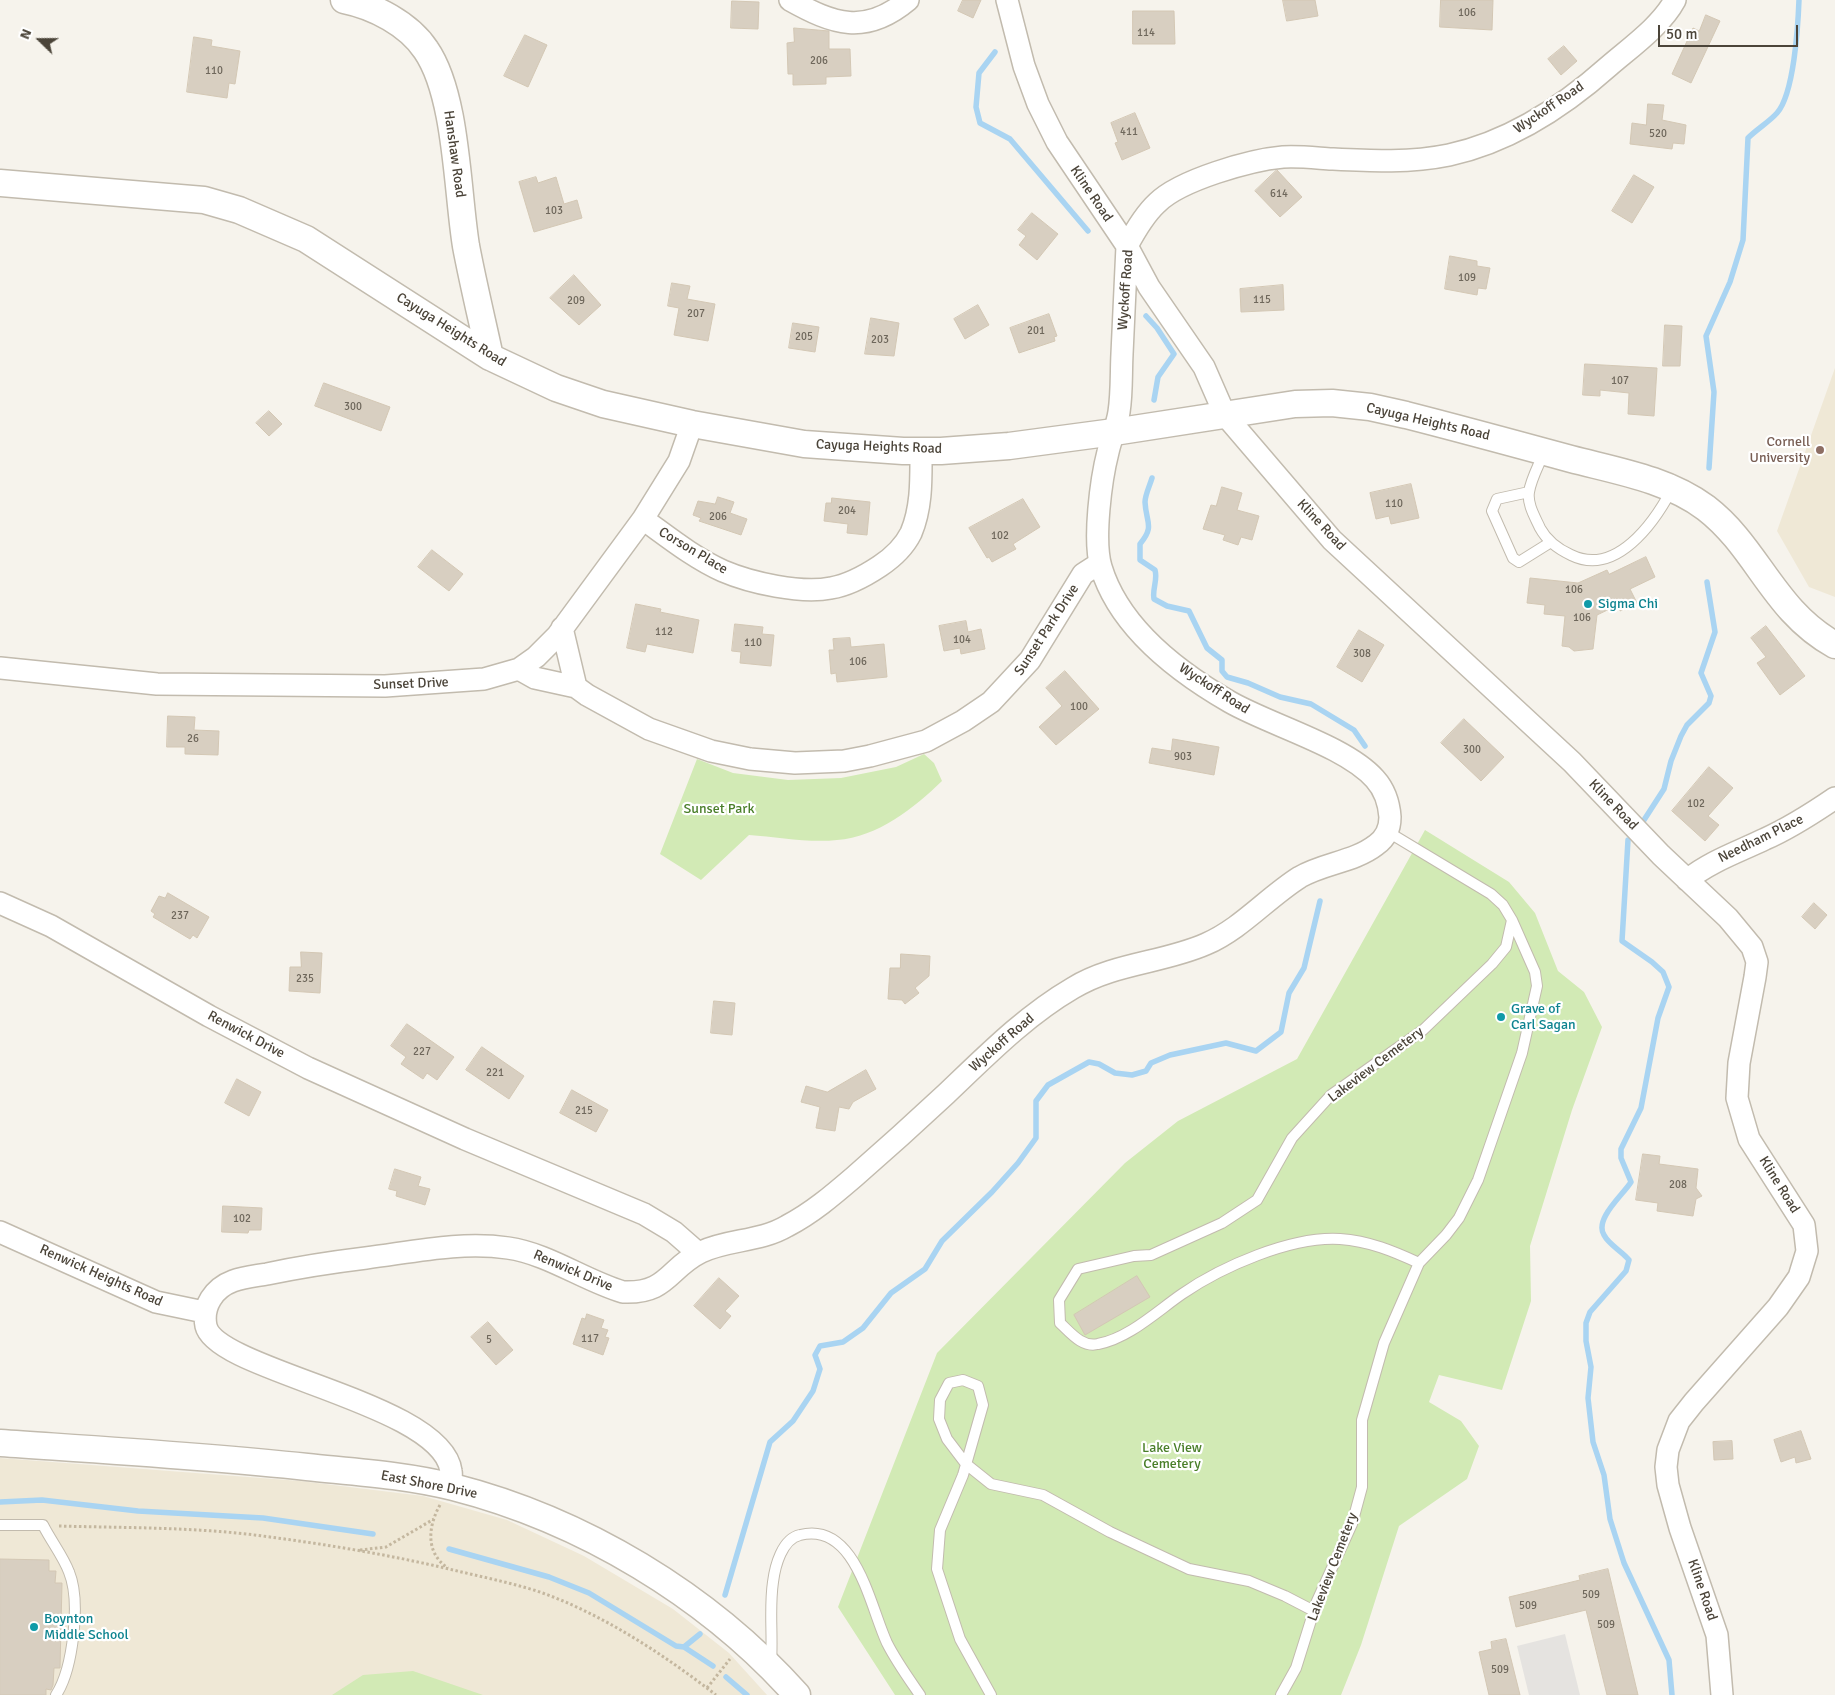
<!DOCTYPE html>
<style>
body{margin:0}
#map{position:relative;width:1835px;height:1695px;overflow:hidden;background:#f6f3ec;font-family:Signika,sans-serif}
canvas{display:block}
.north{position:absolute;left:15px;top:15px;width:50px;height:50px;-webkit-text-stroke:4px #fff;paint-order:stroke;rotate:292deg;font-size:14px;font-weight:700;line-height:20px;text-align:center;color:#4b4439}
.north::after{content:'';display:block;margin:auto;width:18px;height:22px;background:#4b4439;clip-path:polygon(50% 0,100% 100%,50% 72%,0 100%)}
.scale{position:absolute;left:1658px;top:25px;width:140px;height:22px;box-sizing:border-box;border:2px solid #4b4439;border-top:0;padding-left:6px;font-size:15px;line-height:18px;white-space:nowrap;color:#4b4439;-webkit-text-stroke:4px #fff;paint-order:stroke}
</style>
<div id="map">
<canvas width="1835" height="1695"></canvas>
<div class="north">N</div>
<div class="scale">50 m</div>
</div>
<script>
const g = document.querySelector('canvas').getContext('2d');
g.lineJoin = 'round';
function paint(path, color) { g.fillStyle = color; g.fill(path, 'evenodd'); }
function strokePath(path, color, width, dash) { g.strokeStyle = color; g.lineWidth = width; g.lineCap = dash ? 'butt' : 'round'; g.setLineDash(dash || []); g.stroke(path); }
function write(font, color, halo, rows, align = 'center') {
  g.font = font + ' Signika,sans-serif'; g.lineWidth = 4.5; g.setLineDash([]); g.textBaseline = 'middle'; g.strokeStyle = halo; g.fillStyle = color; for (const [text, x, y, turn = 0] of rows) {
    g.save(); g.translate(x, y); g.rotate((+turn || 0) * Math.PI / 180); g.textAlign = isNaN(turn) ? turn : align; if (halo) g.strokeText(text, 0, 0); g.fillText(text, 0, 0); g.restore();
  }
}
paint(new Path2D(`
 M1835,368V597L1809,587L1777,531Z
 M0,1458L300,1481L423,1496L507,1520L584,1556L673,1609L729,1653L767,1695H0Z`), '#efe8d6');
paint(new Path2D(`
 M924,754L934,763L942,781C914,808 878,837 837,840C809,843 777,837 749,835L701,880L660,854L697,759L733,773L788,780L841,778L896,767Z
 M1425,830L1509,882L1535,913L1558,971L1584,992L1602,1027L1572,1110L1530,1246L1531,1301L1502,1390L1439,1375L1429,1402L1461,1421L1479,1446L1467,1479L1399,1526L1361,1645L1341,1695H895L838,1607L937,1353L1125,1163L1178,1121L1297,1059Z
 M413,1671L483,1695H332L363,1675Z`), '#d2eab5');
paint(new Path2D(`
 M1565,1634L1580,1695H1529L1517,1646Z`), '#e5e3e0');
strokePath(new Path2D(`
 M995,52L979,73L976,107L980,123L1010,139L1088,231
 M1146,316L1157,328L1174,354L1158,377L1154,400
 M1709,468L1714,392L1706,336L1730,282L1743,240L1748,138C1757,129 1769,122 1777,113C1794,94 1798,26 1799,0
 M1152,478C1150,485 1145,495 1145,502C1146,523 1155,526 1140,544V560L1155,570C1158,580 1152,589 1154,599L1167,606L1189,611L1207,648L1222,660V671L1227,677L1248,683L1280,697L1311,704L1354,730L1365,746
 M1644,820L1664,789L1671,761L1681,736L1687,725L1709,703L1711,696L1701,673L1715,632L1707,582
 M1628,840L1622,941L1652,962L1663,972L1669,987L1658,1018L1641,1108L1621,1149V1158L1631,1182C1623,1195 1594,1219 1604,1235C1609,1245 1622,1251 1629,1260L1626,1271L1590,1312L1586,1323V1341L1591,1367L1588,1398L1593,1442L1604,1475L1610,1519L1624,1563L1669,1660L1672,1695
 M0,1502L42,1500L138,1511L263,1518L373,1534
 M449,1549L549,1577L589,1593L676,1646L684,1647L700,1634
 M725,1595L770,1442L793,1421L813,1391L820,1369L815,1355L820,1346L843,1342L863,1328L891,1293L925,1269L942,1241L992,1192L1018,1163L1036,1138V1101L1048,1085L1089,1062L1099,1064L1115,1073L1132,1075L1146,1071L1151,1063L1170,1055L1226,1043L1256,1051L1281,1032L1289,993L1304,968L1320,901
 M684,1647L713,1666
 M726,1677L747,1695`), '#a9d4f2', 5.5);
const building = new Path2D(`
 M963,0H981L973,18L958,11Z
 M1283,0H1315L1318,16L1287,21Z
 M1441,0H1493L1492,30L1440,27Z
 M732,1L759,2L758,29L731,28Z
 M1133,11H1174L1175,44H1133Z
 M1706,15L1720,21L1691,83L1672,74L1693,28L1699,31Z
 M794,28L829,31V49H850L851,76L826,77V84L793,85V74H788L787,43L794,42Z
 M525,35L547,45L528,87L504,76Z
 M194,37L212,40L211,46L240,51L235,84L229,83L227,98L187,92Z
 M1564,46L1577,61L1561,75L1548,59Z
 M1648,104L1664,105L1662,120L1686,125L1684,144L1673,143L1672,149L1630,144L1632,123L1646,125Z
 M1135,113L1150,148L1122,160L1115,143L1118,142L1111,123Z
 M1277,170L1302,197L1280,217L1255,191Z
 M1634,175L1654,187L1632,223L1612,211Z
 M536,177L538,183L556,177L564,204L577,200L582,218L534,232L519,182Z
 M1032,213L1058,234L1037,260L1019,245L1026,236L1018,230Z
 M1450,256L1477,261V266L1490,268L1486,289L1478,288L1477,295L1445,289Z
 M574,275L601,305L579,325L550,298Z
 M672,283L690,286L687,299L715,304L708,341L674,335L679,308L668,306Z
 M1283,285L1284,310L1241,312L1240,289Z
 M978,305L989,325L965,339L954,319Z
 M1049,314L1057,336L1054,337L1055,341L1019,353L1010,328Z
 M871,318L899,323L894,356L865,354Z
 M793,323L819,327L815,352L789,348Z
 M1665,325L1682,326L1680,366H1663Z
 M1585,364L1657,368L1654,416L1628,414L1629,393L1600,390V396L1583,395Z
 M324,383L390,407L381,431L315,406Z
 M269,411L282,424L269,436L256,423Z
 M1411,484L1419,518L1391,524L1389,516L1376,519L1370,493Z
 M1222,487L1242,493L1237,510L1259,516L1252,540L1241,537L1238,545L1223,540L1225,535L1203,529L1211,505L1216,506Z
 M718,497L734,502L730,513L747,519L741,535L699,521L701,518L693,515L698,501L715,504Z
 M832,498L870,502L867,535L847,533L848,524L824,521L826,503H831Z
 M1023,499L1040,527L1013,544L1016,549L992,562L989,557L987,558L969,528Z
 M432,550L463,574L449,591L418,567Z
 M1646,557L1655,577L1630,589L1637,603L1620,611L1618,605L1597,615L1593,649L1574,651L1569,647L1562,646L1565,616L1544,614L1545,605L1527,603L1530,578L1578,583L1607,570L1609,574Z
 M636,604L661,609L660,612L699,620L693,653L647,644L645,652L627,648Z
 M966,621L968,632L981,629L985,649L961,654L960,648L944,651L939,626Z
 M735,624L763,627L762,634L774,635L771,666L740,663L741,652L732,651Z
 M1766,626L1805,676L1780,695L1757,663L1766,657L1751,638Z
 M1359,630L1384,645L1362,682L1337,667Z
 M850,638L851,647L884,644L887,677L837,682L836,673L831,674L829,650H834L833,639Z
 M1065,671L1099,709L1056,745L1039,727L1062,706L1046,688Z
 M168,716L195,717L194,730L219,731L218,755L185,754V747H167Z
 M1464,719L1504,757L1481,781L1441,743Z
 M1173,739L1219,747L1214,775L1149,763L1152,748L1171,751Z
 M1709,767L1733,788L1708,816L1719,825L1705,841L1672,811Z
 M168,893L209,917L197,938L193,935L190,939L153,917L155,914L151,911L159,896L165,898Z
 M1814,903L1827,915L1815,929L1802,917Z
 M301,952L322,953L320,993L289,991L290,967H301Z
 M901,954L930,956L929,976L915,988L919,993L905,1004L902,1000L888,999L890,968H900Z
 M714,1001L735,1003L732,1035L711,1033Z
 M407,1024L454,1057L437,1080L427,1073L423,1079L401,1064L406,1057L391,1046Z
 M482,1047L524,1076L509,1099L466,1070Z
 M866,1070L876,1089L853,1102L849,1109L839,1107L835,1131L816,1128L820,1107L801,1102L806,1086L827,1092Z
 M237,1079L261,1092L249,1116L225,1103Z
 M572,1090L608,1110L596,1132L560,1113Z
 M1643,1154L1660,1156L1659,1164L1698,1169L1696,1188L1702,1196L1696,1199L1693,1216L1657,1211L1658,1203L1636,1200Z
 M395,1169L421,1177L418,1186L430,1189L425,1205L396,1196L397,1191L389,1189Z
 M223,1206L262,1208L261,1230H249L248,1233L222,1232Z
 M1137,1276L1150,1297L1085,1335L1074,1315Z
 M719,1278L739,1296L725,1311L731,1316L720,1329L694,1306Z
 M587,1314L604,1320L601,1328L608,1330L605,1337L609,1338L603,1355L573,1344L582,1318L585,1319Z
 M488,1322L513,1350L496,1365L471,1337Z
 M1801,1431L1811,1459L1796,1463L1795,1457L1781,1462L1774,1440Z
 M1732,1441L1733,1459L1714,1460L1713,1442Z
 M0,1559L49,1560V1571H56L55,1583H62L60,1668H54L53,1685L51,1690L46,1689V1695H0Z
 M1608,1569L1638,1695H1607L1586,1610L1516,1627L1509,1597L1580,1580L1579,1576Z
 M1506,1639L1520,1695H1489L1479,1652L1492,1649L1491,1642Z`);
paint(building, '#d8cfc1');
strokePath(building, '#d3c7b4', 1);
const service = new Path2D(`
 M1544,452C1539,465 1531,479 1529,492C1527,504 1535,517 1540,528C1547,541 1558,549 1571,555C1616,577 1654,523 1672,489
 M1529,492L1497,499L1492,511L1513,558L1519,562L1551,542
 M1419,1263C1393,1251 1369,1241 1340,1239C1291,1236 1221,1267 1182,1294C1156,1312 1129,1338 1098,1344C1082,1348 1070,1332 1060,1323L1059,1300L1078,1269L1134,1256L1151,1255L1222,1223L1257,1200L1292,1138L1331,1095L1423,1030L1492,964L1506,947L1512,920
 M0,1525H43C51,1541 63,1556 69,1572C81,1601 73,1669 56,1695
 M771,1662C773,1635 769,1609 773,1582C775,1566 782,1539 800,1535C856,1521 870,1607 887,1643C896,1661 909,1679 920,1695
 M991,1695L960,1639L937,1569L940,1530L963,1475L983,1405L978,1386L963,1380L949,1383L940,1400L939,1419L947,1439L966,1464L991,1484L1043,1495L1110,1532L1189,1569L1249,1581L1285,1596L1314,1611
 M1281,1695L1296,1668L1317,1601L1352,1524L1362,1487V1420L1384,1343L1419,1263L1446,1235L1459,1218L1478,1180L1522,1053L1537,986L1535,972L1512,920L1503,905L1491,894L1388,832`);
const minor = new Path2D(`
 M790,0C833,24 865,36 908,0
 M1007,0L1024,66L1038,104L1057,142L1127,246L1149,287L1204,367L1225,415L1332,540L1572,762L1661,855L1728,918L1752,947L1757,962L1755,977L1739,1063L1737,1098L1749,1139L1804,1225L1807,1251L1799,1277L1778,1307L1694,1402L1679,1421L1668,1450L1666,1467L1668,1485L1680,1528L1717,1635L1722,1695
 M643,519C668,537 694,558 723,571C751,583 801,594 831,588C849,585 865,576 880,566C892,558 904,547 911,533C922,507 921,479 921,451
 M562,628L576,687
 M0,668L157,684L385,686L484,679L519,669L536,657L557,636L643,519L679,461L692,424
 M519,669L535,678L576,687L587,695L649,729L711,751L750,759L795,763L844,761L870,756L926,741L963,721L991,702L1030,660L1083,574L1100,563
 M1687,880C1711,861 1738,852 1765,839C1790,828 1813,813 1835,798
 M0,903L51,926L209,1016L308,1068L465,1139L644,1214L674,1232L698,1253
 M0,1232L156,1302L204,1312
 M450,1486C451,1481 452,1476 451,1471C442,1403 216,1371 206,1326C202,1306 214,1288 233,1281C244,1277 256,1276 267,1274C300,1267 333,1262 366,1258C413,1252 461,1241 508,1248C549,1254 583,1280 623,1292C668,1294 668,1268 701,1252C728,1239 760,1242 787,1226C812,1213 833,1195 854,1177C885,1150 916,1122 946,1094C986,1056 1025,1016 1073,988C1114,963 1163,963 1206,944C1241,929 1268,897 1300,877C1324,863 1354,862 1376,845C1386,838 1390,829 1390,817C1389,803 1384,789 1375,779C1346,746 1270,725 1230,702C1178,672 1119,627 1101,567C1093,540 1101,479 1108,452C1111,438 1117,426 1119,412C1122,393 1121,373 1122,354C1124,318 1125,282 1127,246C1135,231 1144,215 1157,203C1180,180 1250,160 1283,157C1299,156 1316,158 1332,159C1372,161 1410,163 1449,155C1509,142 1563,107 1609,66C1631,47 1661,26 1675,0`);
const tertiary = new Path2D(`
 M344,0C374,6 409,24 426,50C457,95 457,191 466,246C473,283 482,320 490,357
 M0,183L204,200L239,210L306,239L490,357L556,388L603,404L692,424L804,444L903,451H941L1009,446L1114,432L1295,404L1332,403L1370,407L1406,415C1461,429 1516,444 1571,459C1617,471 1667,479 1706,508C1758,548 1773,611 1835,645
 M0,1443C102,1450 205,1456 307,1467C355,1472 405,1475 453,1487C582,1520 708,1595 797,1695`);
strokePath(service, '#c2bbae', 12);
strokePath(minor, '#c2bbae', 24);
strokePath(tertiary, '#c2bbae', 29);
strokePath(new Path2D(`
 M440,1505C428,1526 425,1553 448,1568
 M59,1526C129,1528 200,1527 270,1537C330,1545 390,1555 449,1569C478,1576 508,1582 537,1591C601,1613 663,1654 716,1695
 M360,1550L386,1547L434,1519
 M707,1688L730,1659`), '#c4b79f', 3, [2.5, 2.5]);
strokePath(service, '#fff', 10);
strokePath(minor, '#fff', 21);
strokePath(tertiary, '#fff', 26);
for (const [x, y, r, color] of [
 [1820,450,5,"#8d6e63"],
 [1588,604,5,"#0f9aa8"],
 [1501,1017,5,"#0f9aa8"],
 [34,1627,5,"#0f9aa8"]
]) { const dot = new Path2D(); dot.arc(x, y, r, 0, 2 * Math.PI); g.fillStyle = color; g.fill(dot); strokePath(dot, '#fff', 2); }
write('11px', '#6e675b', null, [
 ["106",1467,13],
 ["114",1146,33],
 ["206",819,61],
 ["110",214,71],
 ["411",1129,132],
 ["520",1658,134],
 ["614",1279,194],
 ["103",554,211],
 ["109",1467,278],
 ["115",1262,300],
 ["209",576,301],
 ["207",696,314],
 ["201",1036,331],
 ["205",804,337],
 ["203",880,340],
 ["107",1620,381],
 ["300",353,407],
 ["110",1394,504],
 ["204",847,511],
 ["206",718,517],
 ["102",1000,536],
 ["106",1574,590],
 ["106",1582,618],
 ["112",664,632],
 ["104",962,640],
 ["110",753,643],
 ["308",1362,654],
 ["106",858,662],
 ["100",1079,707],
 ["26",193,739],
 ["300",1472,750],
 ["903",1183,757],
 ["102",1696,804],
 ["237",180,916],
 ["235",305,979],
 ["227",422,1052],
 ["221",495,1073],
 ["215",584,1111],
 ["208",1678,1185],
 ["102",242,1219],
 ["117",590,1339],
 ["5",489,1340],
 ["509",1591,1595],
 ["509",1528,1606],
 ["509",1606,1625],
 ["509",1500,1670]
]);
write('14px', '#4b4439', '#fff', [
 ["Wyckoff Road",1549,108,-34],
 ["Hanshaw Road",454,154,82],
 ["Kline Road",1091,194,56],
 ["Wyckoff Road",1126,290,-86],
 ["Cayuga Heights Road",451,330,32],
 ["Cayuga Heights Road",1428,422,13],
 ["Cayuga Heights Road",879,447,2],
 ["Kline Road",1321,525,47],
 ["Corson Place",693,551,31],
 ["Sunset Park Drive",1047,630,-57],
 ["Sunset Drive",411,684,-2],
 ["Wyckoff Road",1214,689,33],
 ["Kline Road",1613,805,46],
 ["Needham Place",1761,839,-26],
 ["Renwick Drive",246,1035,28],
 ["Wyckoff Road",1002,1043,-41],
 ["Lakeview Cemetery",1376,1065,-37],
 ["Kline Road",1779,1185,58],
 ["Renwick Drive",573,1271,23],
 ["Renwick Heights Road",101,1276,24],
 ["East Shore Drive",429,1485,11],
 ["Lakeview Cemetery",1333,1567,-69],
 ["Kline Road",1702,1590,71]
]);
write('14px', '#785e54', '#fff', [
 ["Cornell",1810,442],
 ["University",1810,458]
], 'right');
write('14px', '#0d838f', '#fff', [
 ["Sigma Chi",1598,604],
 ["Grave of",1511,1009],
 ["Carl Sagan",1511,1025],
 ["Boynton",44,1619],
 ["Middle School",44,1635]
], 'left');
write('14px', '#4a7f2a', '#fff', [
 ["Sunset Park",719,809],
 ["Lake View",1172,1448],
 ["Cemetery",1172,1464]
]);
</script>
